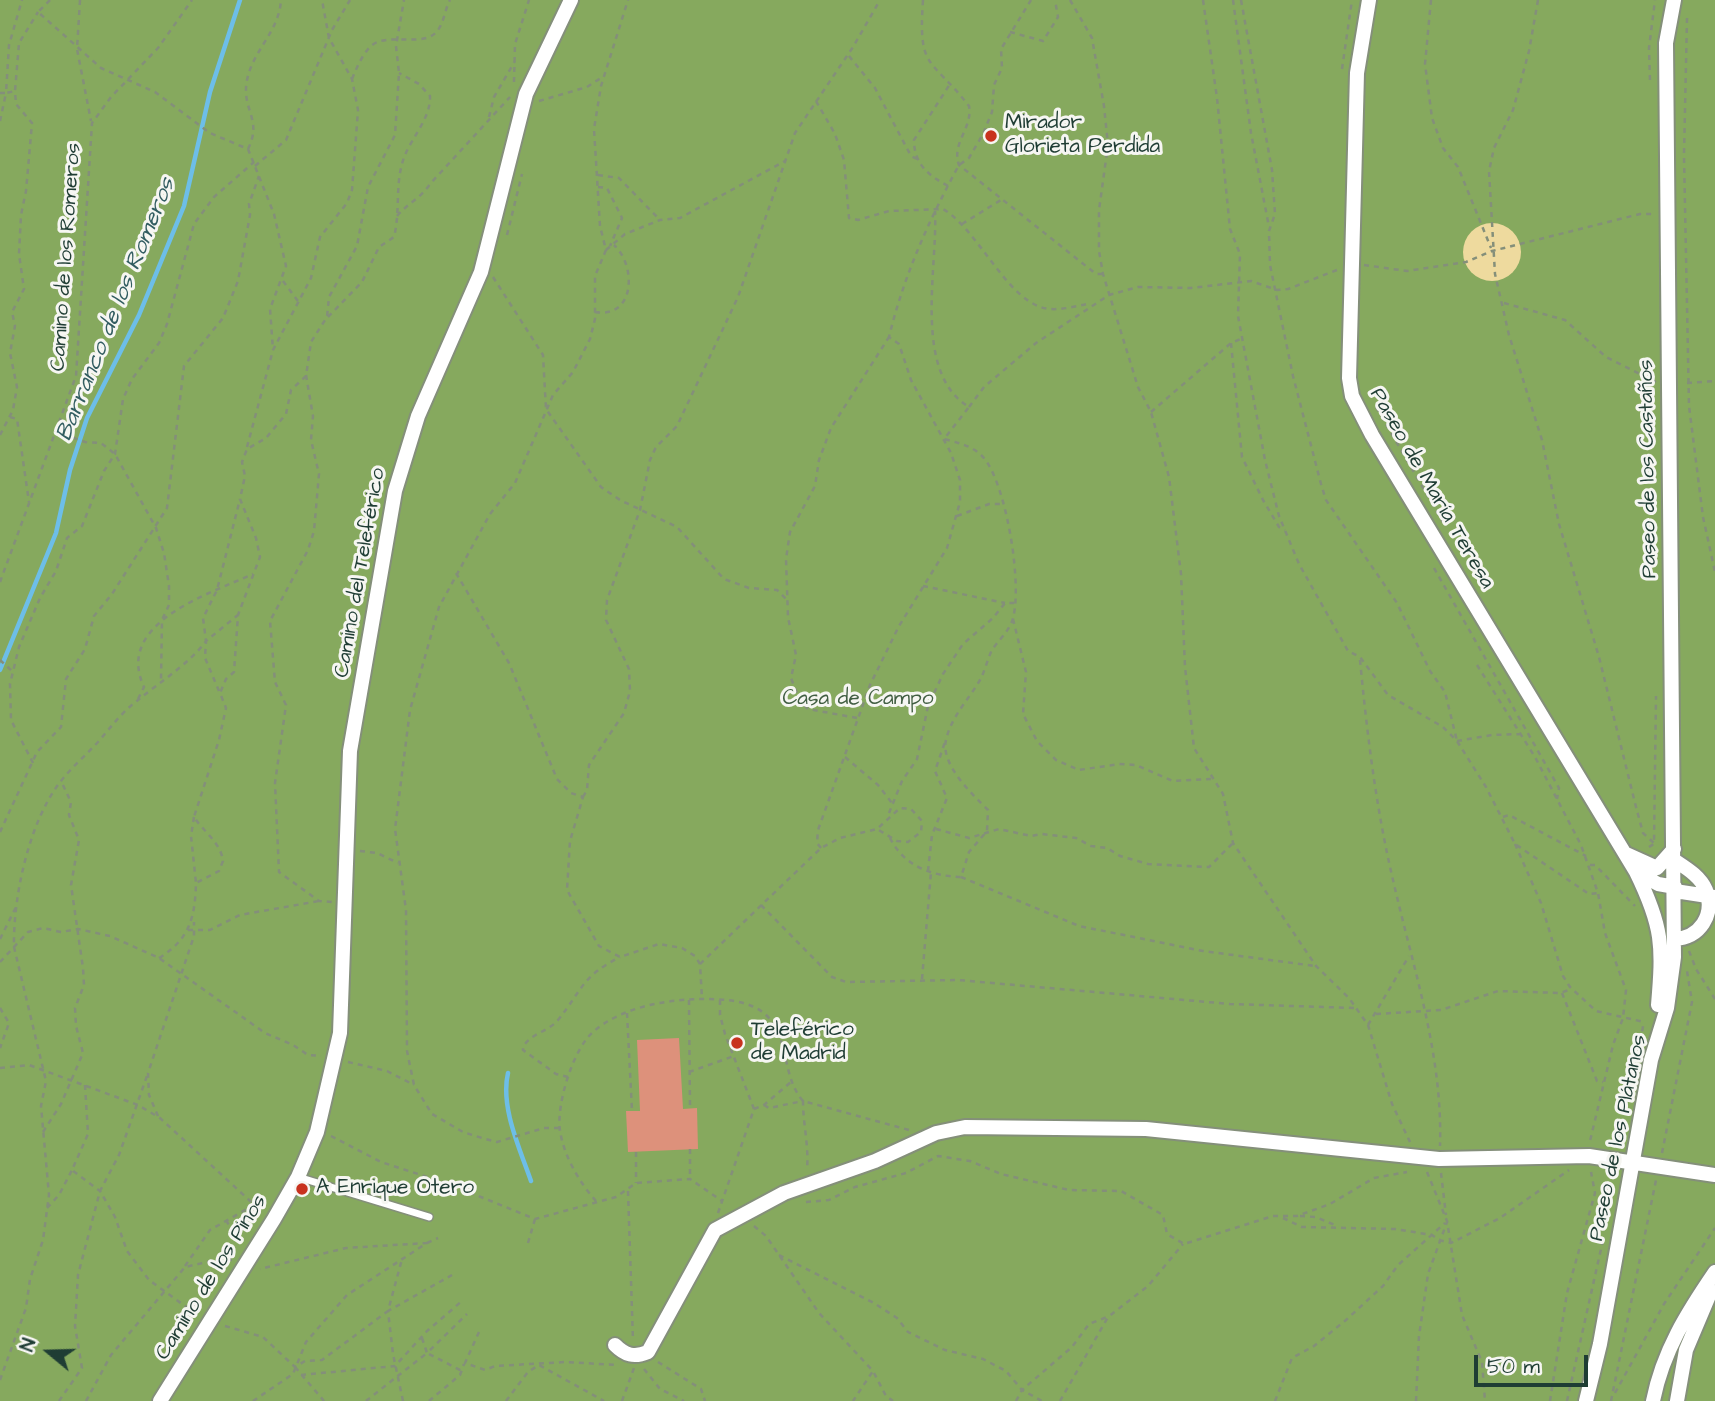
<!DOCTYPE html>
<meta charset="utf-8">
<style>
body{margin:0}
#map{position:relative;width:1715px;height:1401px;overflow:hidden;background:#e9e1bf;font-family:"Architects Daughter",sans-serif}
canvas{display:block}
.north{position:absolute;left:14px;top:1317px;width:70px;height:70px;-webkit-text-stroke:5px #f6f6f2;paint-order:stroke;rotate:289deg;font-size:19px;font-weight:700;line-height:28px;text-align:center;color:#1f3d34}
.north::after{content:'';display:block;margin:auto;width:24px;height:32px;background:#1f3d34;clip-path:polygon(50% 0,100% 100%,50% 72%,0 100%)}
.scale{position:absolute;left:1474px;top:1355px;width:114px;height:32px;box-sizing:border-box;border:4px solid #1f3d34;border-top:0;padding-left:9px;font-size:21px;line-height:24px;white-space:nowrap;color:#1f3d34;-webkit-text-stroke:5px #f6f6f2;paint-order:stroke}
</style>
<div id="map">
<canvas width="1715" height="1401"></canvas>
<div class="north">N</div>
<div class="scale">50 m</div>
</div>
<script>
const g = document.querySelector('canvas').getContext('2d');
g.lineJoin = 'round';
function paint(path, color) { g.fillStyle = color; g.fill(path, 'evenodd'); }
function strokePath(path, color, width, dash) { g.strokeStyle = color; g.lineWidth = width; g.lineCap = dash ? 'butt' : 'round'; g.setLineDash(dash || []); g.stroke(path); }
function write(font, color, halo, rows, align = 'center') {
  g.font = font + ' "Architects Daughter",sans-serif'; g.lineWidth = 6; g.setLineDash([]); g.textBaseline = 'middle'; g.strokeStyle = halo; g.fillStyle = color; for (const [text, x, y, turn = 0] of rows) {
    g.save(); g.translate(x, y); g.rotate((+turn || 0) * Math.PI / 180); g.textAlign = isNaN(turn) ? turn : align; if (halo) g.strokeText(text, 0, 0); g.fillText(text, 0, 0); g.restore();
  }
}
paint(new Path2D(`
 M0,0H1715V1401H0Z`), '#86a95e');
paint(new Path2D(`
 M1463 252a29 29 0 1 1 58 0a29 29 0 1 1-58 0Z`), '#eeda9e');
strokePath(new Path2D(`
 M0,670L56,533L70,470L87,418L139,315L184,206L210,92L240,0
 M508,1073C500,1107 520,1149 531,1181`), '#6dbee8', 4.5);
paint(new Path2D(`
 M679,1038L683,1109L697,1108L698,1149L628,1152L626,1111H640L637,1040Z`), '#dd917b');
const lane = new Path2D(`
 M298,1177L429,1217`);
const street = new Path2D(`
 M1369,0L1357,73L1349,378L1352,396L1372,435L1636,872C1663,927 1663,946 1658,1005
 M1626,854L1657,868L1674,849
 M1674,860C1686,868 1700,876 1706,890C1715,915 1700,938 1674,939
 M1637,872L1658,884L1675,887
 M1675,891L1714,897
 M615,1345C625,1355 634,1358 648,1352L715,1230L784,1193L875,1161L936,1133L965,1127L1146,1129L1439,1159L1589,1156L1715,1175
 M160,1401L274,1219L298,1177L317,1132L340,1033L350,751L395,491L418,416L481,272L526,94L571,0
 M1586,1401L1600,1344L1651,1060L1667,1008L1674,957L1666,43L1674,0
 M1653,1401C1663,1351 1687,1313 1715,1272
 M1677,1401L1686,1350L1711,1291`);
strokePath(lane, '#848f7a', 10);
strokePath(street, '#848f7a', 18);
strokePath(new Path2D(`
 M50,0L38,12L101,68L155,92L210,133L248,149L274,214L286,266L270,309L273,350
 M80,0L77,49L91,121
 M923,0C918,71 930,56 969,106C973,128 951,143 959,165L1096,274H1103
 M1070,0L1092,38L1104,106L1108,145L1099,210V251L1103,274L1138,387L1151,412L1169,477L1181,574L1185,667L1194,748L1223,794L1233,843L1316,966L1349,998L1368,1025L1392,1104L1410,1142
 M1203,0L1217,98L1230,229L1240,254L1238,316L1265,460L1279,516L1299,564L1348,651L1360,657L1388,695L1443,727L1457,741L1486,787L1515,844L1589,894L1598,893
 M1233,0L1251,133L1269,227
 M1241,0L1272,170L1275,214L1269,231L1270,265L1293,376L1321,484L1326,500L1397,603L1430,671L1445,692L1457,741
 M1431,0L1425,64L1432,118L1443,148L1458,167L1491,248
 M1538,0L1529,51L1513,110L1494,148L1489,171L1495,274L1509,335L1542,440L1559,524L1599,657L1636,807L1643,833L1654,843
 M1687,18L1684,155L1689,406L1703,517L1715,572
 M1010,32L1043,41L1058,17L1055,0
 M849,56L875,88L911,156L917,159
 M1342,69L1352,0
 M352,79C357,67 362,55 371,46C388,31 425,49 438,30C444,22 445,9 450,0
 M1650,80L1649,48L1655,0
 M514,82L515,44L529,0
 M0,93H6L9,45L22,0
 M539,101L587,87L604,76
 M816,101L835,134L844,160L849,218L858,220L889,211L943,209C980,231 1009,306 1050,309C1063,310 1076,306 1088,304
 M489,117L494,97L515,61
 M0,121L6,93L15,91
 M248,149C263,119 241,110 247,80C253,50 279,32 281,0
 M255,166L286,140L332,30L350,0
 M598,175L619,178L660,220
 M948,186C928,175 914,164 914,140L950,84
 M598,187L607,188L622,218L610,246
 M397,216C408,203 421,198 430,184L510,97
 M962,224L1001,200
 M507,235L522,174
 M606,250L625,234L660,220L680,218L785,161
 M1364,265L1407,271L1466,262L1492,251L1640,214H1654
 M493,277L543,355L546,409L601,487L620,500L677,527L724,579L749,588L777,590L786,599
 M283,281L300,304
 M1504,303L1565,320L1606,357L1656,382
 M595,312C635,319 637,266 614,245
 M328,317L362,282L379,247L394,237C401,209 394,182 405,155C413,136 431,117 430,96L419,84L399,73
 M1231,343L1242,457L1263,500L1279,527L1285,530
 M306,375L313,416L311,440L319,474L314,531L308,550L270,621L275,682L286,705L275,783L279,872L319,901L332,902
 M1687,383L1715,381
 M969,407L984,387L1036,343L1109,295L1138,287L1191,288L1251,281L1277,290L1288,289L1337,270
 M1376,407L1443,522
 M1151,412L1231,343L1243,338
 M10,417L17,419L29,502
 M54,431L85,442L101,443L115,454L156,528L164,553L169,586V605L162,620L161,680
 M0,435L13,410L17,387L10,353L15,326L12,312L24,289L19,254L21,215L26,191L32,123L16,104L15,91L19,43L38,12
 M247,447L273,350L311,278L320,237L347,203L352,190L358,110L352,79L329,38L322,0
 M957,516L989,504H1004
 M1434,568L1559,788L1557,799
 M456,573L509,663L557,779L571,793L583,797L570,841L567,890L599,946L620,957L659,944L682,948L695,956L700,964L702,999
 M0,582L76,376L92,123L111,97L158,48L192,0
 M923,586L1005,603
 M1013,619L1026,672L1023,714L1037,741L1056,760L1079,770L1119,764L1136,765L1173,781L1211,779
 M0,660L13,672
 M1360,660C1367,733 1376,808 1393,880C1413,968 1443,1055 1440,1146
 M1477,665L1535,757L1581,845L1598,893L1605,933L1626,990L1623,1018L1613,1045L1590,1141
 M219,691L205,658L206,641L238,615
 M138,699L144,687C114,623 209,594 253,574
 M857,718L808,709L800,701L791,678L796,655L788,617L786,559L790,532L815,486L819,460L831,428L889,337
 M1457,741L1492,735L1520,734
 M845,757L878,785L892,803
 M33,763L11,720L10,684L19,647L40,598L56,571L67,538L82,526L104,471L115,454L123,399L132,379L159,343L167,324L194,224L214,197L254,162
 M583,797L587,790L589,765L624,713L630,691L629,669L606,620L607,600L640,510L650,460L656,447L677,426L738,297L795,133L853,47L880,0
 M889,813L902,781L917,759L928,706L943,674L963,644L993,618L1005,603H1014
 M194,817L191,836L196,883
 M1503,817L1509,815L1586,856
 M936,829L969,838L999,829L1031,836L1042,834L1076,838L1091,846L1107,848L1120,856L1148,864L1209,867L1232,844
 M0,832L37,752L61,727L66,679L85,649L94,616L112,594L167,508L184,366L223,318L238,281L250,215L249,204L259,176
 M890,838C904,866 931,876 961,877L969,852L987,831L988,810C972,794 940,764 946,740C951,717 969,699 980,680C985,671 987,660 992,650C998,641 1006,634 1011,624C1025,593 1006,479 982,456C971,445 958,443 944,439L969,407C912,373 938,268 935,211
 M1515,844L1541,903L1563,976L1570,987L1596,1011L1644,1022
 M1649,847L1654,844L1656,696
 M821,848L817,843L818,830L870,685L899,626L947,548L960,502V480L951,453L911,380L899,344L889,337C904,275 929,220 959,165L969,158L983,134L992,112L994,85L1002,68L1001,49L1031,0
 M360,851L377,853L398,863
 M1590,865H1595L1635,906
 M928,871L932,835L947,798L935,771L945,742
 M961,877L1079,926L1203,951L1315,966
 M761,905L832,977L846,982L958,980L1230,1004L1355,1008
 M188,930H210L240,915L319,901
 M0,939L17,905
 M1689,951L1696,969L1715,999
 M159,958C190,939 195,917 196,883L219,871L223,861C221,843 203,831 194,817L219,740L226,708L220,693L226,679L234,672L238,615L260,557L256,538L240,499L245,476L242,462L247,449L266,438L286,414L291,390L306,376L311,342L327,317L329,297L357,246L368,187L395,135L399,73L396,46L404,0
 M0,962L28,932L43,928L61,932L78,929L110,936L159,958L265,1033L293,1045L308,1055L321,1056
 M700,964L821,848L840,838L877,829L900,808L911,809L922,821L921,832L908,842L897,841L877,829
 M922,979L931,872
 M1562,993L1597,1081L1603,1082
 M689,1000L690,1108
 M0,1008L9,1023L0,1048
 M627,1013L632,1111
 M1376,1014L1441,1010L1498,991L1560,993L1572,989
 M1368,1025L1409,956
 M1640,1041L1644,1022
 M348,1062L387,1071L414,1085
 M0,1068L29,1065L138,1105L160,1118L261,1211
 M689,1072L734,1056
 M568,1077L556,1074L523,1050V1047C531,1033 548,1032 558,1020C583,989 581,977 620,957
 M85,1085L88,1134L72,1170L100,1191L115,1217L127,1251L149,1280L196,1314
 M764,1105L769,1108L803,1101C803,1124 809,1146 807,1169
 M754,1109L764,1105L791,1082
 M158,1116L149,1095L148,1073L194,936V922
 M559,1128H544L497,1142L482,1138L463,1132L432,1114L414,1085L407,1051L406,910L395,829L410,710L439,607L490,514L515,483L553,395L573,372L590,339L595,319V276L606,250L600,226L594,129L601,86L628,0
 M43,1132L61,1104L83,1053L76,1026L75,1008L84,985L83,968L71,885L79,840L69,815L71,802L62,783
 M331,1136L381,1162L449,1184L535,1219L616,1197L636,1183L690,1179L722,1201
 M690,1149V1178
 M636,1152V1183
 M1662,1153L1692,1002L1687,971
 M1427,1172L1447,1221L1462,1315L1482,1362L1485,1401
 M1441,1173L1446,1215
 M628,1191L633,1341
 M596,1201C579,1182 564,1156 560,1131C556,1105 573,1049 593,1032C620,1008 663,1000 699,999C721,999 747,999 765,1014C790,1036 781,1076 803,1101L909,1130
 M806,1202L829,1200L855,1187L906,1173L938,1156L970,1161L1001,1174L1069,1190L1121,1191L1163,1215L1167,1234L1184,1244L1273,1216H1297L1330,1204L1374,1178L1407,1172
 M47,1208L59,1195L72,1170
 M718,1213L754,1109L725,1034L720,1015V999
 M1300,1216L1316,1217L1337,1226
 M1283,1218L1302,1227L1395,1229L1432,1235L1439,1240L1451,1243L1500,1218L1569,1170
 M226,1220L234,1234L244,1240
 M754,1226L766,1236L819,1313L873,1371L853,1401
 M427,1243L438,1238
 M528,1243L535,1219
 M779,1255L874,1303L897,1318L908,1332L945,1350L983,1359L1006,1371L1022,1390L1042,1401
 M185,1266L210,1230L254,1205
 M225,1326L263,1337L295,1367L305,1361L322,1360L388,1311L402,1259
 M479,1332L465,1363L485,1370L495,1366L566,1362L617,1365
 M422,1338L427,1353L467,1314
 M658,1362L701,1389L705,1401
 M295,1367L324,1401
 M644,1369L660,1389L684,1401
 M874,1373L886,1396L893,1401
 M301,1375L395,1366L427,1331L462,1301
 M0,1380L26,1308L30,1279L43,1240L49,1195L41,1106L46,1081L14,947C13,897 29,821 61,781C72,767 86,755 98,742C111,727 122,712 138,700C160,682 190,663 206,641L203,618L217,590L240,499
 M1615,1393L1664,1304L1715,1228
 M59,1401L82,1368L75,1326L78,1275L100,1191L119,1155L148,1073
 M86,1401L111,1355L185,1267L216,1260H232
 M253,1401L293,1374L306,1342L347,1295L427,1243L346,1248L260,1269
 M366,1401L427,1353L462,1371
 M403,1401L393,1354L388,1311L452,1275
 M429,1401L460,1375L464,1364
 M506,1401L528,1372L539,1365L604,1401
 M622,1401L634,1368
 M1016,1401L1022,1390L1072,1347L1089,1324L1107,1317
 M1060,1401L1108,1317L1148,1286L1183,1244
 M1275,1401L1292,1358L1314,1346L1346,1320L1383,1286L1398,1265L1445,1223
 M1416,1401L1419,1336L1428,1274L1447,1222
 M1550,1401L1567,1293L1595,1193L1591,1172
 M1567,1401L1603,1240
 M1611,1401L1656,1180`), '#848f7a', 2.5, [5, 5]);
strokePath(lane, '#fff', 7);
strokePath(street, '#fff', 14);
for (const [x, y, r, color] of [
 [991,136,7,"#c8321e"],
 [737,1043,7,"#c8321e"],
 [302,1189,7,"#c8321e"]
]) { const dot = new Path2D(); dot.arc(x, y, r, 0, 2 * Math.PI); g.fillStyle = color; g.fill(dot); strokePath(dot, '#f6f6f2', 2.5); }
write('21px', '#1f3d34', '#f6f6f2', [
 ["Mirador",1005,124],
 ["Glorieta Perdida",1005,148],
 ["Teleférico",751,1031],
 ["de Madrid",751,1055],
 ["A Enrique Otero",316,1189]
], 'left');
write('21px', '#1f3d34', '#f6f6f2', [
 ["Camino de los Romeros",67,257,-86],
 ["Paseo de los Castaños",1649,469,-91],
 ["Paseo de María Teresa",1431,489,60],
 ["Camino del Teleférico",361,573,-80],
 ["Paseo de los Plátanos",1619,1138,-78],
 ["Camino de los Pinos",212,1278,-58]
]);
write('21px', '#415e42', '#f6f6f2', [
 ["Casa de Campo",858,700]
]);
write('italic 23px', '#325d61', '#f6f6f2', [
 ["Barranco de los Romeros",117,310,-68]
]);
</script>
